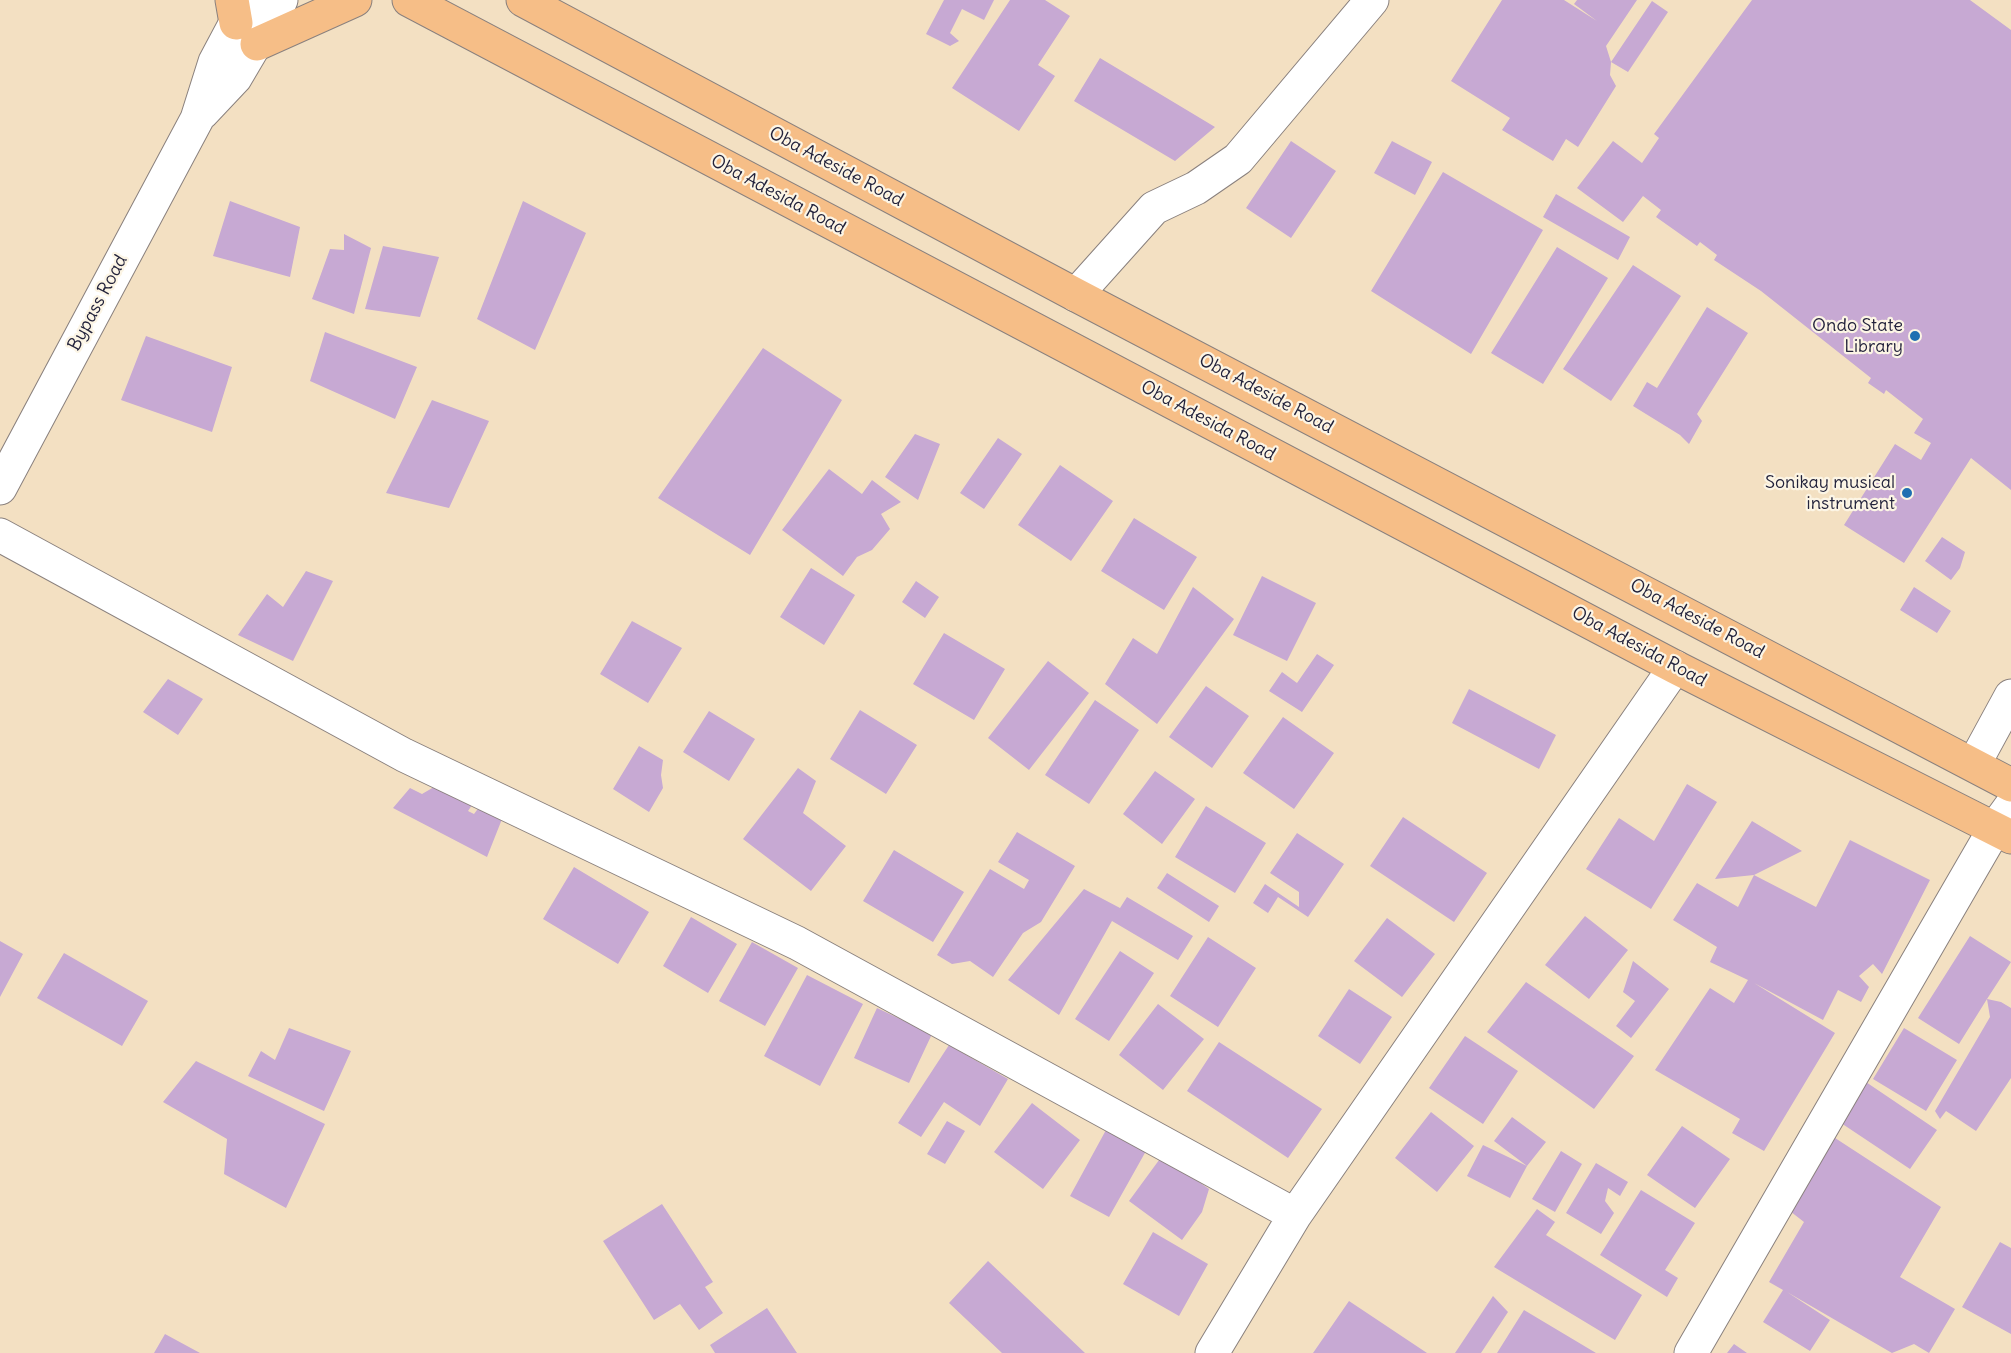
<!DOCTYPE html>
<style>
body{margin:0}
canvas{display:block;background:#f3e0c2}
</style>
<canvas width="2011" height="1353"></canvas>
<script>
const g = document.querySelector('canvas').getContext('2d');
g.lineJoin = 'round';
function paint(path, color) { g.fillStyle = color; g.fill(path, 'evenodd'); }
function strokePath(path, color, width, dash) { g.strokeStyle = color; g.lineWidth = width; g.lineCap = dash ? 'butt' : 'round'; g.setLineDash(dash || []); g.stroke(path); }
function write(font, color, halo, rows, align = 'center') {
  g.font = font + ' Delius,sans-serif'; g.lineWidth = 4.5; g.setLineDash([]); g.textBaseline = 'middle'; g.strokeStyle = halo; g.fillStyle = color; for (const [text, x, y, turn = 0] of rows) {
    g.save(); g.translate(x, y); g.rotate((+turn || 0) * Math.PI / 180); g.textAlign = isNaN(turn) ? turn : align; if (halo) g.strokeText(text, 0, 0); g.fillText(text, 0, 0); g.restore();
  }
}
paint(new Path2D(`
 M944,0H994L984,20L962,9L950,33L959,41L950,46L926,34Z
 M1010,0H1045L1070,16L1038,65L1055,76L1019,131L952,88Z
 M1502,0H1564L1597,21L1574,4L1577,0H1637L1606,46L1611,62L1610,75L1616,86L1578,147L1566,139L1553,161L1502,130L1510,118L1451,81Z
 M1752,0H1970L2011,30V490L1971,458L1904,563L1844,525L1895,444L1921,460L1931,443L1914,433L1923,419L1886,390L1884,394L1868,383L1871,378L1761,291L1714,260L1717,255L1700,242L1697,246L1656,217L1661,210L1643,196L1623,222L1577,188L1613,141L1642,163L1659,138L1654,134Z
 M1652,1L1668,12L1628,72L1611,62Z
 M1100,58L1215,127L1175,161L1074,101Z
 M1291,141L1336,171L1291,238L1246,208Z
 M1392,141L1432,162L1415,195L1374,173Z
 M1443,172L1543,230L1471,354L1371,291Z
 M1556,194L1630,237L1618,260L1543,217Z
 M230,201L300,227L290,277L213,256Z
 M523,201L586,233L535,350L477,319Z
 M344,234L371,248L354,314L312,299L330,249L344,250Z
 M383,246L439,257L420,317L365,309Z
 M1557,247L1608,278L1543,384L1491,353Z
 M1633,265L1681,296L1611,401L1563,369Z
 M1707,307L1748,333L1697,414L1702,421L1689,444L1680,435L1633,406L1647,382L1657,388Z
 M325,332L417,367L395,419L310,381Z
 M146,336L232,367L212,432L121,400Z
 M763,348L842,400L750,555L658,498Z
 M432,400L489,421L449,508L386,493Z
 M915,434L940,444L918,500L885,477Z
 M998,438L1022,454L984,509L960,493Z
 M1060,465L1113,501L1071,561L1018,525Z
 M829,469L862,494L872,480L901,502L881,514L890,529L872,550L857,557L843,576L782,530Z
 M1134,518L1197,557L1164,610L1101,571Z
 M1942,537L1965,552L1960,568L1951,580L1925,561Z
 M811,568L855,595L824,645L780,617Z
 M306,571L333,581L293,661L238,635L267,594L283,607Z
 M1262,576L1316,603L1287,661L1233,635Z
 M916,581L939,597L925,618L902,602Z
 M1193,587L1234,619L1157,724L1105,684L1133,638L1157,654Z
 M1914,587L1951,611L1937,633L1900,610Z
 M632,621L682,648L648,703L600,674Z
 M944,633L1005,669L974,720L913,684Z
 M1317,654L1334,665L1302,712L1269,691L1282,672L1297,683Z
 M1048,661L1089,693L1029,770L988,738Z
 M168,679L203,699L178,735L143,712Z
 M1206,686L1249,716L1212,768L1169,737Z
 M1469,689L1556,735L1539,769L1452,723Z
 M1095,700L1139,730L1089,804L1045,775Z
 M860,710L917,745L886,794L830,759Z
 M709,711L755,739L729,781L683,752Z
 M1283,717L1334,753L1294,809L1243,773Z
 M639,746L663,760L661,775L663,788L649,812L613,789Z
 M798,768L816,781L803,813L846,846L811,891L743,839Z
 M1155,771L1195,799L1162,844L1123,814Z
 M1687,784L1717,802L1651,909L1586,869L1619,818L1654,841Z
 M434,787L474,802L468,811L474,814L480,806L504,814L487,857L393,808L410,788L422,794Z
 M1206,806L1266,843L1235,893L1175,857Z
 M1403,817L1487,873L1454,922L1370,866Z
 M1752,821L1802,851L1754,875L1715,879Z
 M1017,832L1075,866L1041,922L1023,933L993,977L970,961L952,964L937,955L990,869L1024,889L1029,880L998,862Z
 M1297,833L1344,864L1308,917L1278,897L1268,913L1253,903L1265,884L1299,907V892L1270,873Z
 M1850,840L1930,880L1882,974L1873,964L1859,976L1869,987L1861,1002L1838,990L1823,1020L1754,983L1835,1033L1764,1151L1732,1133L1740,1119L1655,1070L1710,988L1734,1003L1748,980L1710,962L1717,947L1673,920L1697,883L1738,907L1754,875L1816,907Z
 M894,850L964,892L933,942L863,901Z
 M574,867L649,912L618,964L543,919Z
 M1167,873L1219,906L1209,922L1157,888Z
 M1084,889L1120,908L1127,897L1193,936L1178,960L1112,921L1059,1015L1008,980Z
 M1585,916L1628,950L1589,999L1545,965Z
 M691,917L737,944L708,993L663,966Z
 M1387,918L1435,954L1402,997L1354,961Z
 M1970,936L2011,962L1987,999L2001,1002L2011,1008V1078L1976,1131L1946,1111L1940,1119L1935,1111L1990,1017L1987,999L1959,1044L1918,1018Z
 M1208,937L1256,968L1218,1027L1170,996Z
 M0,941L23,954L0,997Z
 M752,942L798,968L765,1026L719,1001Z
 M1120,951L1154,973L1109,1041L1075,1019Z
 M64,953L148,1001L122,1046L37,998Z
 M1633,961L1669,989L1631,1038L1616,1026L1635,1001L1623,992Z
 M807,975L863,1004L820,1086L764,1056Z
 M1526,982L1634,1056L1594,1109L1487,1032Z
 M1349,989L1392,1017L1360,1064L1318,1036Z
 M1158,1004L1204,1039L1163,1090L1119,1055Z
 M877,1008L932,1034L909,1083L854,1058Z
 M289,1028L351,1051L324,1111L248,1076L261,1051L275,1060Z
 M1904,1028L1957,1060L1926,1111L1873,1079Z
 M1465,1036L1518,1071L1483,1124L1429,1088Z
 M1219,1042L1322,1109L1288,1158L1187,1091Z
 M949,1045L1008,1079L980,1126L944,1102L921,1137L898,1123Z
 M196,1061L325,1124L286,1208L224,1174L227,1139L163,1102Z
 M1857,1076L1937,1130L1910,1169L1838,1121Z
 M1032,1103L1080,1140L1043,1189L994,1152Z
 M1431,1112L1474,1146L1437,1192L1395,1158Z
 M1512,1117L1546,1142L1527,1166L1494,1141Z
 M947,1121L965,1131L945,1164L927,1154Z
 M1682,1126L1730,1159L1695,1208L1647,1175Z
 M1106,1130L1146,1151L1109,1217L1070,1196Z
 M1832,1136L1941,1207L1900,1277L1955,1309L1929,1353L1914,1344L1892,1353L1787,1292L1830,1320L1810,1351L1763,1322L1783,1290L1769,1282L1804,1222L1786,1208Z
 M1483,1145L1527,1166L1510,1198L1467,1176Z
 M1561,1151L1582,1164L1555,1212L1532,1199Z
 M1162,1156L1209,1189L1202,1212L1182,1240L1129,1201Z
 M1596,1163L1628,1182L1620,1196L1608,1188L1605,1201L1614,1213L1601,1234L1566,1213Z
 M1641,1190L1695,1223L1665,1270L1678,1278L1667,1297L1600,1255Z
 M662,1204L713,1282L705,1287L723,1313L699,1330L680,1304L654,1320L603,1241Z
 M1537,1209L1555,1222L1546,1235L1642,1295L1615,1340L1494,1267Z
 M1153,1232L1208,1264L1179,1316L1123,1284Z
 M2000,1242L2011,1248V1334L1962,1307Z
 M988,1261L1085,1353H1002L949,1303Z
 M1493,1296L1508,1312L1481,1353H1455Z
 M1349,1301L1427,1353H1313Z
 M767,1308L797,1353H715L710,1345Z
 M1524,1310L1596,1353H1497Z
 M165,1334L200,1353H154Z
 M1734,1344L1747,1353H1727Z`), '#c7a9d3');
const minor = new Path2D(`
 M1076,295L1154,208L1196,188L1238,159L1372,0
 M0,535L404,755L797,943L1295,1215
 M1974,764L2011,696
 M1212,1353L1295,1215L1675,667
 M1691,1353L1995,828L2011,806`);
const tertiary = new Path2D(`
 M202,113L235,78L281,0
 M0,488L197,119L215,62L248,0`);
const primary = new Path2D(`
 M232,0L236,23
 M409,0L1675,667L2011,837
 M523,0L1076,295L2011,785
 M257,44L355,0`);
strokePath(minor, '#8a817e', 35);
strokePath(tertiary, '#8a817e', 35);
strokePath(primary, '#8a817e', 35);
strokePath(minor, '#fff', 33);
strokePath(tertiary, '#fff', 33);
strokePath(primary, '#f6be87', 33);
for (const [x, y, r, color] of [
 [1915,336,6,"#1f6fb2"],
 [1907,493,6,"#1f6fb2"]
]) { const dot = new Path2D(); dot.arc(x, y, r, 0, 2 * Math.PI); g.fillStyle = color; g.fill(dot); strokePath(dot, '#fcf5e5', 2); }
write('18px', '#22223b', '#fcf5e5', [
 ["Oba Adeside Road",836,167,28],
 ["Oba Adesida Road",778,195,28],
 ["Bypass Road",98,303,-62],
 ["Oba Adeside Road",1266,394,28],
 ["Oba Adesida Road",1208,421,28],
 ["Oba Adeside Road",1697,619,28],
 ["Oba Adesida Road",1639,647,28]
]);
write('18px', '#22223b', '#fcf5e5', [
 ["Ondo State",1903,326],
 ["Library",1903,347],
 ["Sonikay musical",1895,483],
 ["instrument",1895,504]
], 'right');
</script>
